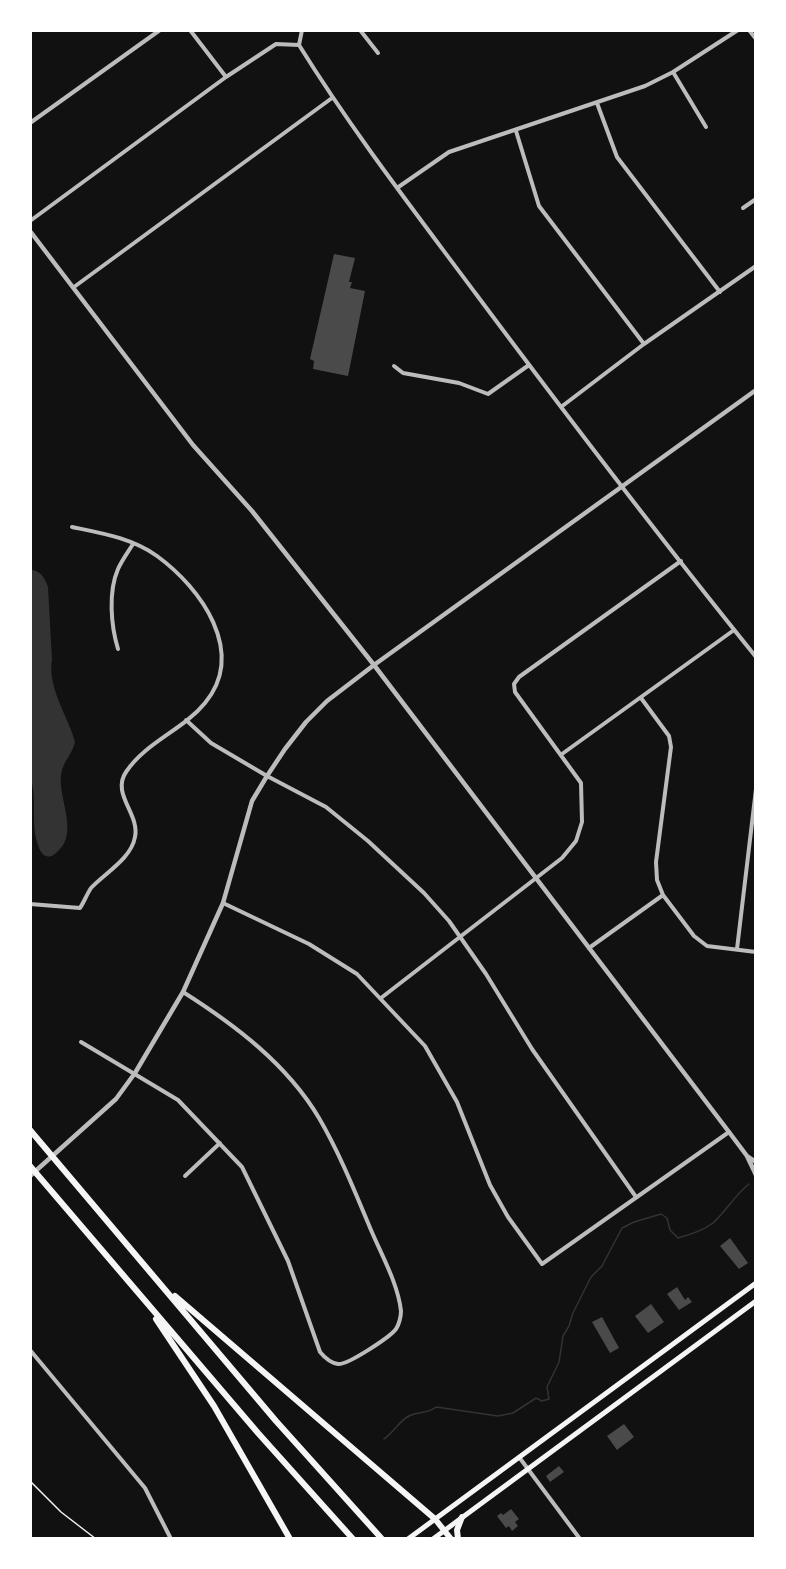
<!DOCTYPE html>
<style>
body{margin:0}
#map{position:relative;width:786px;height:1569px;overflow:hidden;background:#111;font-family:"Archivo Narrow",sans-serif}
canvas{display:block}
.frame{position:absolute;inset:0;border:32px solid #fff;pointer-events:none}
</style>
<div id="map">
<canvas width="786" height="1569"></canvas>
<div class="frame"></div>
</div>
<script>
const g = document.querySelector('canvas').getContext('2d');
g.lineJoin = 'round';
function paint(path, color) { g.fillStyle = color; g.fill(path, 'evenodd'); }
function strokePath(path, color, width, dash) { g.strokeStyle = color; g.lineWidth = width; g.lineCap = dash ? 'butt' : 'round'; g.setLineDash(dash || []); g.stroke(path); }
paint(new Path2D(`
 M33,570C42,572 45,579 48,587L52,660C47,687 68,716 75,742C72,755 63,761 61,775C58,798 79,833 58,851C55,854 51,858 46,856C42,855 39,849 38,845C30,823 38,799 30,776V571Z`), '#333');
strokePath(new Path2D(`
 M384,1439C394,1432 399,1421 409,1416C419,1411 428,1414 436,1407L498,1416L513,1413L536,1398L542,1401L549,1399L547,1387L559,1362L563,1336L569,1326L573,1313L591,1277L602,1266L622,1228L634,1222L661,1214L667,1218L670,1230L678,1238C689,1235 704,1230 713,1223C726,1211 735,1195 749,1184`), '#333', 1.5);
paint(new Path2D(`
 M334,254L355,258L349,282H352L350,288L365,291L348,376L313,369L314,361L310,359Z
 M730,1238L748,1263L739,1269L720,1246Z
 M677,1287L685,1300L688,1297L692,1302L679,1310L667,1294Z
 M651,1304L664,1322L648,1333L635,1316Z
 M602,1317L619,1348L610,1353L592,1322Z
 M624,1424L634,1437L617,1450L607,1436Z
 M559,1466L564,1472L550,1482L546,1476Z
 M511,1509L519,1519L515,1522L518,1526L512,1531L509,1526L506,1528L497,1516L501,1513L503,1515Z`), '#4a4a4a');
strokePath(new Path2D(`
 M30,1481L61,1512L96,1539`), '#f5f5f5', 1.5);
strokePath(new Path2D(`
 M190,30L226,77
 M302,30L299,45C353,132 415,212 476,294C567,416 660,538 756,657
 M360,30L378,53
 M749,30L756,39
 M673,72L706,127
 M597,103L617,157L720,292
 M30,123L160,30
 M516,131L539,206L644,344
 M397,188L449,152L645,86L673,72L738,30
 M743,208L756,199
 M30,221L226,77L276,44L299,45
 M74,287L332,98
 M394,366L403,373L459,383L488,394L529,365
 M561,407L644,344L756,266
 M118,649C111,626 108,592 118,569C122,560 128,552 133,544
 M641,698L669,736L671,747L656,862L657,880L663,895L694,936L707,946L756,952
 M186,720L211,743L267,776L326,807L368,841L424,893L449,921L486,974L532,1049L636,1197
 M562,754L734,630
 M223,903L309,944L357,974L425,1046L457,1102L490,1185L508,1217L542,1264L729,1132
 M30,904L80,908C84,902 87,894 91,888C105,873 131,859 135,837C140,814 111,794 126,772C146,742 183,730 205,703C247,652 201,588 157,556C132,538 101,533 72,527
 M589,948L663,895
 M737,949L756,789
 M381,998L562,858L576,841L582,822L581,783L515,692L514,684L519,677L681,561
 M81,1042L178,1100L242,1167L288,1261L320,1352C325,1358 330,1363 338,1364C348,1365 390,1337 396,1329C399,1325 401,1316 401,1311C398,1284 382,1256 371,1230C355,1192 340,1154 319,1118C287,1064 235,1025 183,992
 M185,1176L220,1143
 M30,1350L145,1488L171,1539
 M519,1457L580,1539`), '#bcbcbc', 4);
strokePath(new Path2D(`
 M30,231L193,445L252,511L374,665L729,1132L747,1156L756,1175
 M747,1156L756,1162
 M30,1176L116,1099L135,1073L183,992L223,903L252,801L267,776L285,749L306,722L327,701L374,665L756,390`), '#bcbcbc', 4.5);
strokePath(new Path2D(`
 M408,1539L756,1283
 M433,1539L756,1301`), '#f5f5f5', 5);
strokePath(new Path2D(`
 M30,1130L276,1421L382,1539
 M30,1166L258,1433L353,1539
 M175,1296L435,1519L451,1539
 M156,1319L214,1406L290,1539
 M458,1539L457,1530L462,1517`), '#f5f5f5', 6);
</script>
